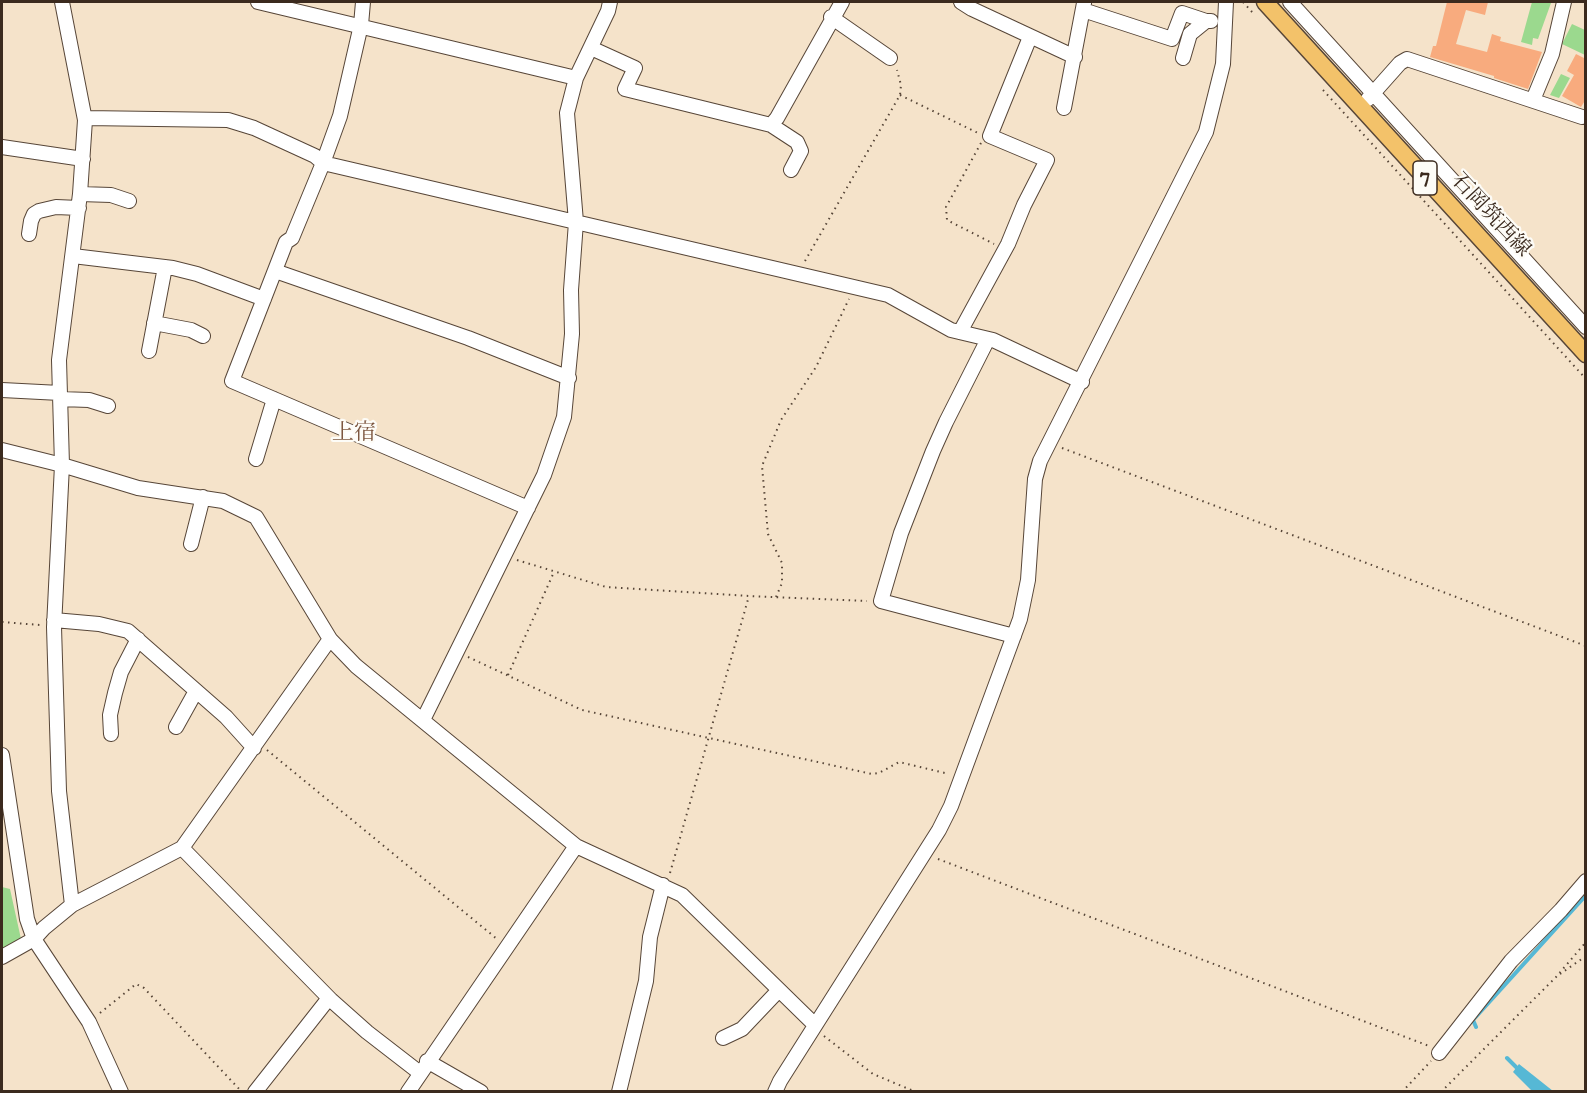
<!DOCTYPE html>
<html>
<head>
<meta charset="utf-8">
<style>
	body { margin:0 }
	#map { position:relative; width:1587px; height:1093px; overflow:hidden; background:#f5e3ca; font-family:"IM FELL DW Pica",serif }
	canvas { display:block }
	.frame { position:absolute; inset:0; border:3px solid #3b2a1e; pointer-events:none }
</style>
</head>
<body>
<div id="map">
<canvas width="1587" height="1093"></canvas>
<div class="frame"></div>
</div>
<script>
const ctx = document.querySelector('canvas').getContext('2d');
ctx.lineJoin = 'round';
function fillPath(path, color) {
  ctx.fillStyle = color;
  ctx.fill(path, 'evenodd');
}
function shape(rows) {
  const path = new Path2D();
  for (const r of rows) {
    path.moveTo(r[0], r[1]);
    for (let i = 2; i < r.length; i += 2) path.lineTo(r[i], r[i + 1]);
  }
  return path;
}
function stroke(path, color, width, dash) {
  ctx.strokeStyle = color;
  ctx.lineWidth = width;
  ctx.lineCap = dash ? 'butt' : 'round';
  ctx.setLineDash(dash || []);
  ctx.stroke(path);
}
function label(font, color, halo, rows, align = 'center') {
  ctx.font = font + ' "IM FELL DW Pica","Noto Serif JP",serif';
  ctx.lineWidth = 4.5;
  ctx.setLineDash([]);
  ctx.textBaseline = 'middle';
  ctx.strokeStyle = halo;
  ctx.fillStyle = color;
  for (const [text, x, y, turn = 0] of rows) {
    ctx.save();
    ctx.translate(x, y);
    ctx.rotate((+turn || 0) * Math.PI / 180);
    ctx.textAlign = isNaN(turn) ? turn : align;
    if (halo) ctx.strokeText(text, 0, 0);
    ctx.fillText(text, 0, 0);
    ctx.restore();
  }
}
const green = shape([
	[1532,2,1551,3,1538,39,1533,38,1532,45,1521,42],
	[1572,24,1585,30,1585,55,1562,44],
	[1561,74,1570,78,1559,98,1550,95],
	[2,887,10,889,21,939,2,950]
]);
const water = shape([
	[1519,1064,1553,1091,1532,1091,1513,1072]
]);
const stream = shape([
	[1476,1027,1473,1020,1586,895],
	[1507,1058,1520,1071]
]);
const building = shape([
	[1447,2,1488,2,1485,15,1466,10,1456,44,1487,52,1492,34,1501,37,1500,41,1542,52,1528,89,1494,78,1494,76,1430,57,1433,46,1436,46],
	[1576,54,1584,58,1586,55,1586,99,1581,107,1562,96,1574,75,1567,71]
]);
const path = shape([
	[1243,2,1253,13],
	[1323,90,1586,379],
	[900,95,978,133],
	[981,143,946,207,947,220,994,244],
	[805,261,900,95,901,85,897,70],
	[1062,448,1586,646],
	[517,560,606,587,749,596,867,601],
	[776,597,782,583,782,563,768,534,762,466,781,420,816,367,849,299],
	[2,622,40,625],
	[468,657,582,710,872,774,879,773,899,762,949,774],
	[508,675,554,572],
	[267,750,497,939],
	[938,859,1429,1046],
	[670,873,749,596],
	[1560,974,1586,956],
	[100,1013,136,984,144,988,242,1092],
	[824,1036,873,1074,916,1092],
	[1402,1092,1431,1061],
	[1441,1092,1556,977,1586,942]
]);
const minor = shape([
	[62,2,85,120,80,194,59,360,62,465,54,627,59,791,72,905],
	[258,2,576,78],
	[363,2,361,25,340,116,323,163,292,238,286,242,232,381,528,508],
	[961,2,972,9,1075,57],
	[1290,2,1586,327],
	[1083,10,1172,39,1182,13,1206,21],
	[831,17,890,58],
	[591,48,635,68,625,89,771,125,777,118,842,2],
	[1183,58,1190,34,1206,21,1211,21],
	[1368,99,1400,63,1407,59,1582,117],
	[1533,100,1552,54,1564,2],
	[1064,108,1084,3],
	[85,118,228,120,254,128,315,156,323,163,888,295,951,330,993,340,1082,382],
	[771,125,797,142,801,151,791,170],
	[2,147,83,159],
	[80,194,111,195,129,201],
	[29,234,31,221,34,214,39,211,56,207,79,208],
	[73,256,173,268,197,274,264,299],
	[275,271,468,338,569,378],
	[154,323,191,330,203,336],
	[960,332,1008,244,1024,205,1047,160,990,136,1030,37],
	[988,339,946,422,933,451,901,533,881,601,1014,636],
	[149,351,165,267],
	[2,390,60,393],
	[60,399,89,400,108,406],
	[2,450,62,465,138,488,223,501,256,517,330,639,356,666,576,846,682,895,815,1025],
	[256,459,274,399],
	[191,544,203,497],
	[54,620,99,624,128,631,226,717,254,748],
	[423,720,544,475,564,417,572,334,571,290,576,222,567,113,576,78,608,11,610,2],
	[176,727,196,691],
	[111,734,110,715,115,693,121,672,138,639],
	[2,755,27,919,34,939,89,1022,121,1092],
	[182,848,331,1000,367,1032,420,1073],
	[2,957,34,939,44,928,72,905,182,848,330,639],
	[723,1038,742,1029,779,990],
	[1439,1053,1511,961,1561,910,1586,881],
	[427,1061,481,1092],
	[255,1092,329,998],
	[408,1092,576,846],
	[619,1092,646,981,650,937,663,885],
	[775,1092,780,1081,939,830,951,806,1020,619,1028,580,1035,479,1040,461,1206,132,1223,64,1226,2]
]);
const major = shape([
	[1265,2,1586,354]
]);
const shields = [
	[1425,178,24]
];
const shieldNames = [
	["7",1425,178]
];
const streetNames = [
	["石岡筑西線",1490,216,47]
];
const neighbourhoodNames = [
	["上宿",354,434]
];
fillPath(green, '#9bd98e');
fillPath(water, '#56b8d5');
stroke(stream, '#56b8d5', 4);
fillPath(building, '#f8ab7e');
stroke(minor, '#574638', 16);
stroke(major, '#574638', 19);
stroke(path, '#574638', 2, [1.5, 4.5]);
stroke(minor, '#fff', 14);
stroke(major, '#f3c26a', 16);
for (const [x, y, w] of shields) {
  const box = new Path2D();
  box.roundRect(x - w / 2, y - 17, w, 34, 4.5);
  ctx.fillStyle = '#fdfcf7';
  ctx.fill(box);
  stroke(box, '#3b2a1e', 1.5);
}
label('bold 20px', '#3b2a1e', null, shieldNames);
label('21px', '#3b2a1e', '#fdfcf7', streetNames);
label('22px', '#7d5740', '#fdfcf7', neighbourhoodNames);
</script>
</body>
</html>
